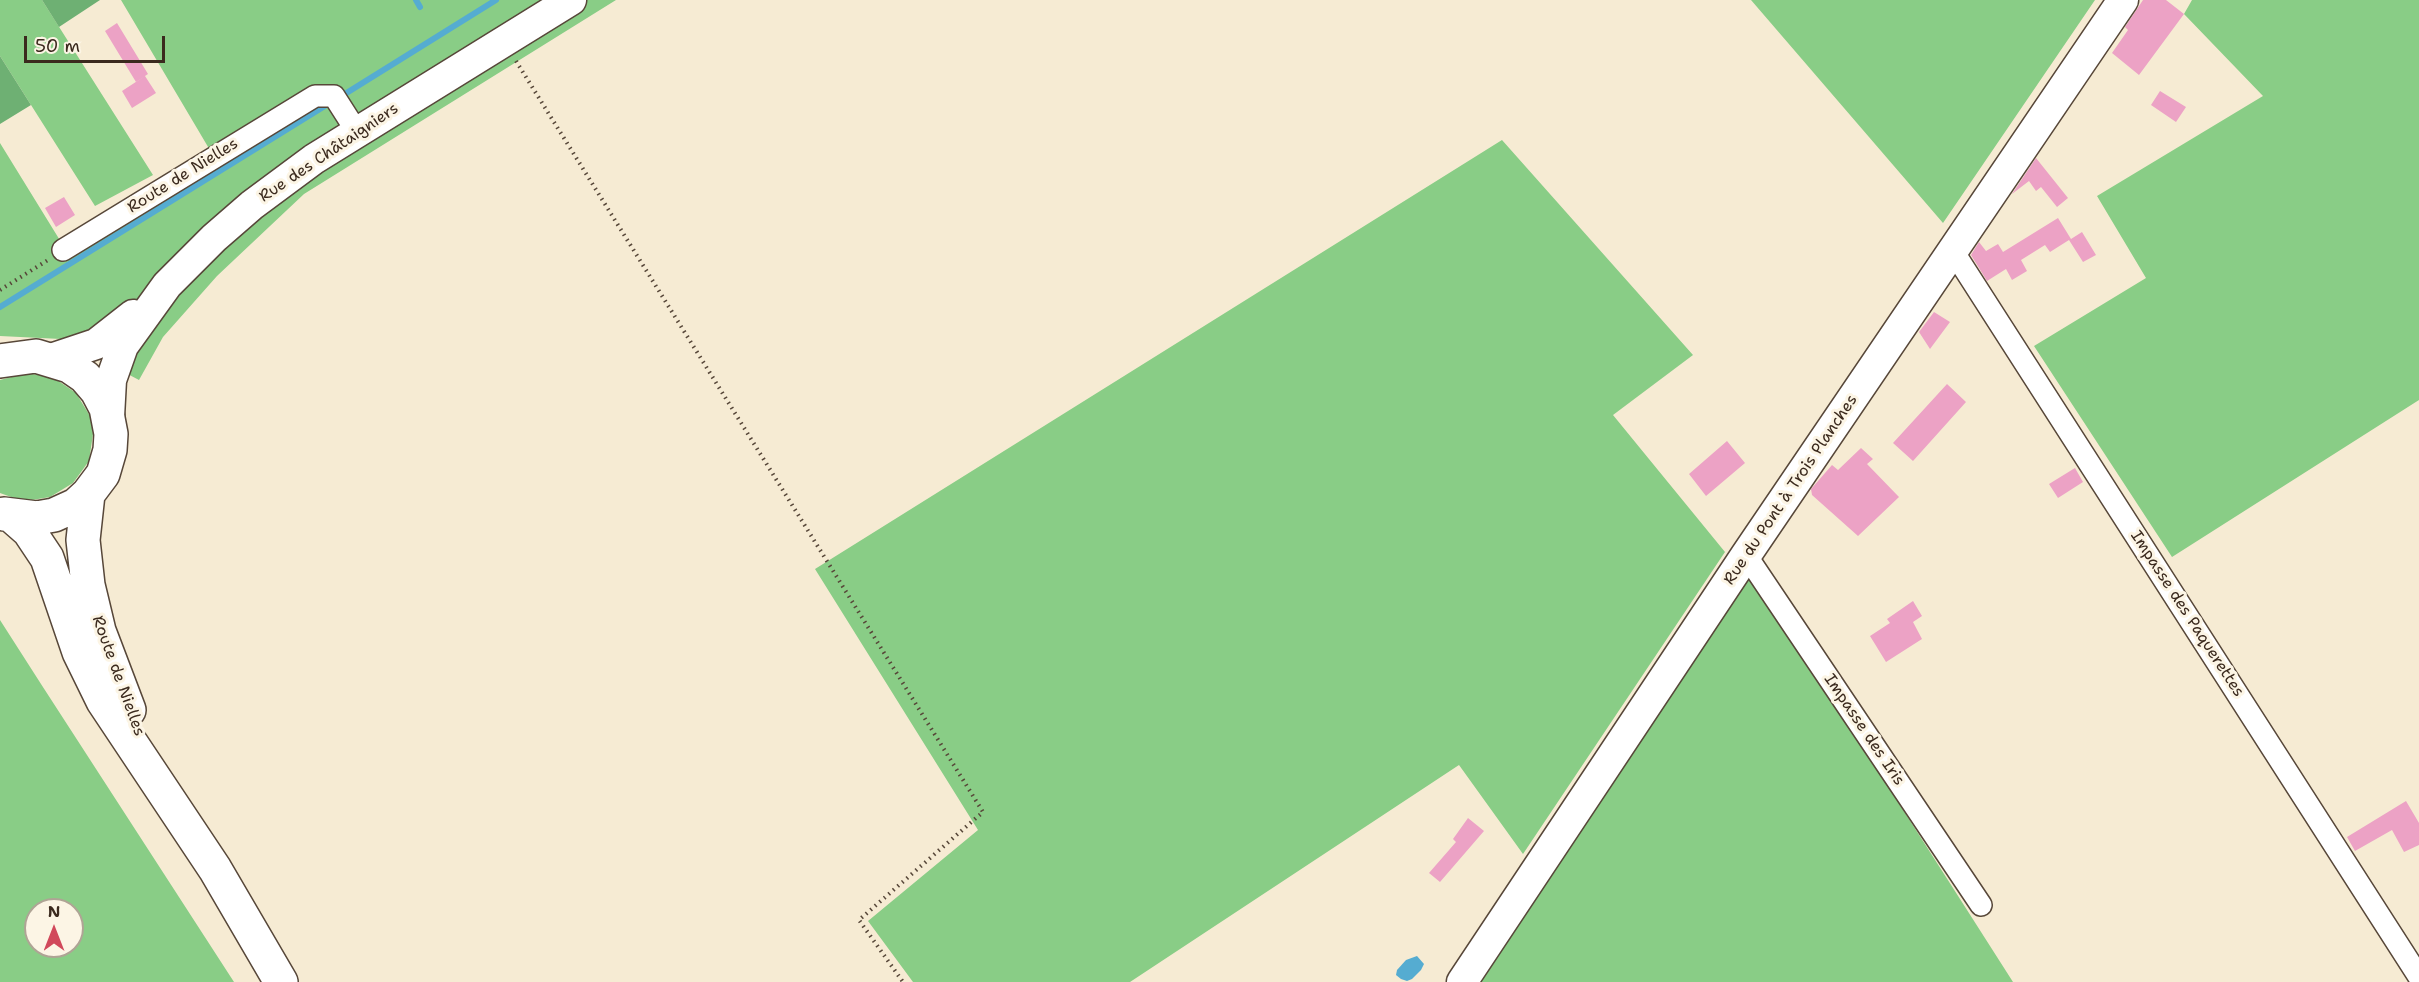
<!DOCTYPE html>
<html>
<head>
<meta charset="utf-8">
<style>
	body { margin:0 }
	#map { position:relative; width:2419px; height:982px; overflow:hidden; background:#f6ebd3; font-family:"Shantell Sans",sans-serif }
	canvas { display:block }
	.north { position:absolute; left:24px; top:898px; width:60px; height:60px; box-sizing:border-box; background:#fcf5e5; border:2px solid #afa495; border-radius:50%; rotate:0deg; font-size:16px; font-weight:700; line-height:24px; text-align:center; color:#3b2a1e }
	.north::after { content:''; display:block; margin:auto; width:21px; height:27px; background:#d1495b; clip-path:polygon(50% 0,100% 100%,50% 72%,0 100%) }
	.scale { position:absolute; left:24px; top:36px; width:141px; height:27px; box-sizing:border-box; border:3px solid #3b2a1e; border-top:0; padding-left:8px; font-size:18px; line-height:21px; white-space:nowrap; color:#3b2a1e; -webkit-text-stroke:4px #fcf5e5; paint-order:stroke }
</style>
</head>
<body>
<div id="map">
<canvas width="2419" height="982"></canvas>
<div class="north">N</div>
<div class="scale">50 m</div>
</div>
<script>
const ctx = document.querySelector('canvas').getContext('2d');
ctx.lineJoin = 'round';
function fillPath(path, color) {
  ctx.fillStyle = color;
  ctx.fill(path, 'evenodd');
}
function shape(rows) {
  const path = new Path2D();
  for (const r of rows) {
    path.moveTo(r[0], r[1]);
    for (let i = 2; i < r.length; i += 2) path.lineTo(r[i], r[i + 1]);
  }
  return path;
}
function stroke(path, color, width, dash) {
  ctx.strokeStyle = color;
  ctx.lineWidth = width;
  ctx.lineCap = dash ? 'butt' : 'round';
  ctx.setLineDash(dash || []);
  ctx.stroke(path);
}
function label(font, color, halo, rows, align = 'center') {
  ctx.font = font + ' "Shantell Sans",sans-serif';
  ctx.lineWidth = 6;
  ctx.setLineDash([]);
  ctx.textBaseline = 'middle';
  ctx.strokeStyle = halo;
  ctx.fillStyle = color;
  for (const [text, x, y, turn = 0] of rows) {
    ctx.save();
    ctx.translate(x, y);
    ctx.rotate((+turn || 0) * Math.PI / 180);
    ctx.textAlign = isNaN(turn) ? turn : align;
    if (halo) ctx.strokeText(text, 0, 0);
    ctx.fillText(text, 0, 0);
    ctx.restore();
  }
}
const green = shape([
	[0,0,42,0,153,175,95,206,0,56],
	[121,0,616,0,304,194,217,276,163,337,139,380,61,339,0,336,0,143,69,255,217,162],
	[1751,0,2095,0,1943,223],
	[2192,0,2419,0,2419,400,2172,557,2034,346,2146,278,2097,196,2263,96,2184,14],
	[1502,140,1693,355,1613,415,1725,552,1523,854,1459,765,1130,982,913,982,868,921,978,830,815,569],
	[27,373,54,378,76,393,90,416,93,434,89,461,73,483,50,497,32,500,14,498,0,493,0,380],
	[1748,567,2013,982,1476,982],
	[0,620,41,684,234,982,0,982],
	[36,910,72,910,72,946,36,946]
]);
const forest = shape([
	[42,0,100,0,59,27],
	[0,56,31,105,0,124]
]);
const water = shape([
	[1417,956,1424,964,1421,970,1412,979,1407,981,1401,979,1396,975,1397,970,1406,960]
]);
const stream = shape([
	[416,0,420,7],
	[340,97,496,0],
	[0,307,328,104]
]);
const building = shape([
	[2143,0,2166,0,2184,14,2139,75,2112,53,2128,30,2125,27],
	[117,23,148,74,136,82,105,31],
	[145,76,156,93,132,108,122,91],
	[2160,91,2186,107,2176,122,2151,105],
	[2036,158,2068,198,2057,207,2041,187,2036,191,2029,181,2012,194],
	[64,197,75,215,56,227,45,208],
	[2058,218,2071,239,2082,232,2096,255,2083,262,2069,240,2050,252,2045,245,2021,260,2027,271,2012,280,2006,269,1987,281,1971,255,1979,242,1986,251,1998,244,2003,252],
	[1934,312,1950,322,1930,349,1919,332],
	[1947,384,1966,402,1913,461,1893,443],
	[1727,441,1745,463,1706,496,1689,474],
	[1861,448,1873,459,1867,464,1899,497,1858,536,1812,495,1811,489,1832,465,1838,470],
	[2075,468,2083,482,2058,498,2049,484],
	[1913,601,1922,616,1913,622,1922,639,1886,662,1870,636,1890,623,1887,619],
	[2406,801,2419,823,2419,845,2404,852,2392,830,2355,851,2347,837],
	[1468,818,1484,831,1440,882,1429,873,1456,842,1453,839]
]);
const path = shape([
	[516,61,983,812,859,920,903,982],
	[0,290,48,260]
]);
const street = shape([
	[63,250,315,96,334,96,357,132],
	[1953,251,2419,977],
	[1746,555,1981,905]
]);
const secondary = shape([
	[51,359,96,344,133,315],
	[109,417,111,380,123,346,167,285,214,238,252,205,314,159,571,0],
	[1462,982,1746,555,2123,0]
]);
const primary = shape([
	[0,361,36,356,69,366,85,377,97,391,106,408,111,434,110,450,103,474,88,494,76,505,54,515,37,518,4,514],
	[88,494,83,540,88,585,99,631,129,710],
	[13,517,29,531,47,558,79,652,103,701,215,869,281,982]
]);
const streetNames = [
	["Rue des Châtaigniers",329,153,-34],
	["Route de Nielles",183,176,-32],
	["Rue du Pont à Trois Planches",1791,490,-56],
	["Impasse des Paquerettes",2187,614,57],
	["Route de Nielles",118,676,70],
	["Impasse des Iris",1864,730,56]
];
fillPath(green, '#89cd86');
fillPath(forest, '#6eb073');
fillPath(water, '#55acd1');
stroke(stream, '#55acd1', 6);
fillPath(building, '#eca2c5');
stroke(street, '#574739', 24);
stroke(secondary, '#574739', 33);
stroke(primary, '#574739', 36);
stroke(path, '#574739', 4, [1.5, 4.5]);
stroke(street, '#fff', 21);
stroke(secondary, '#fff', 30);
stroke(primary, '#fff', 33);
label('16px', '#3b2a1e', '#fcf5e5', streetNames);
</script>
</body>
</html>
